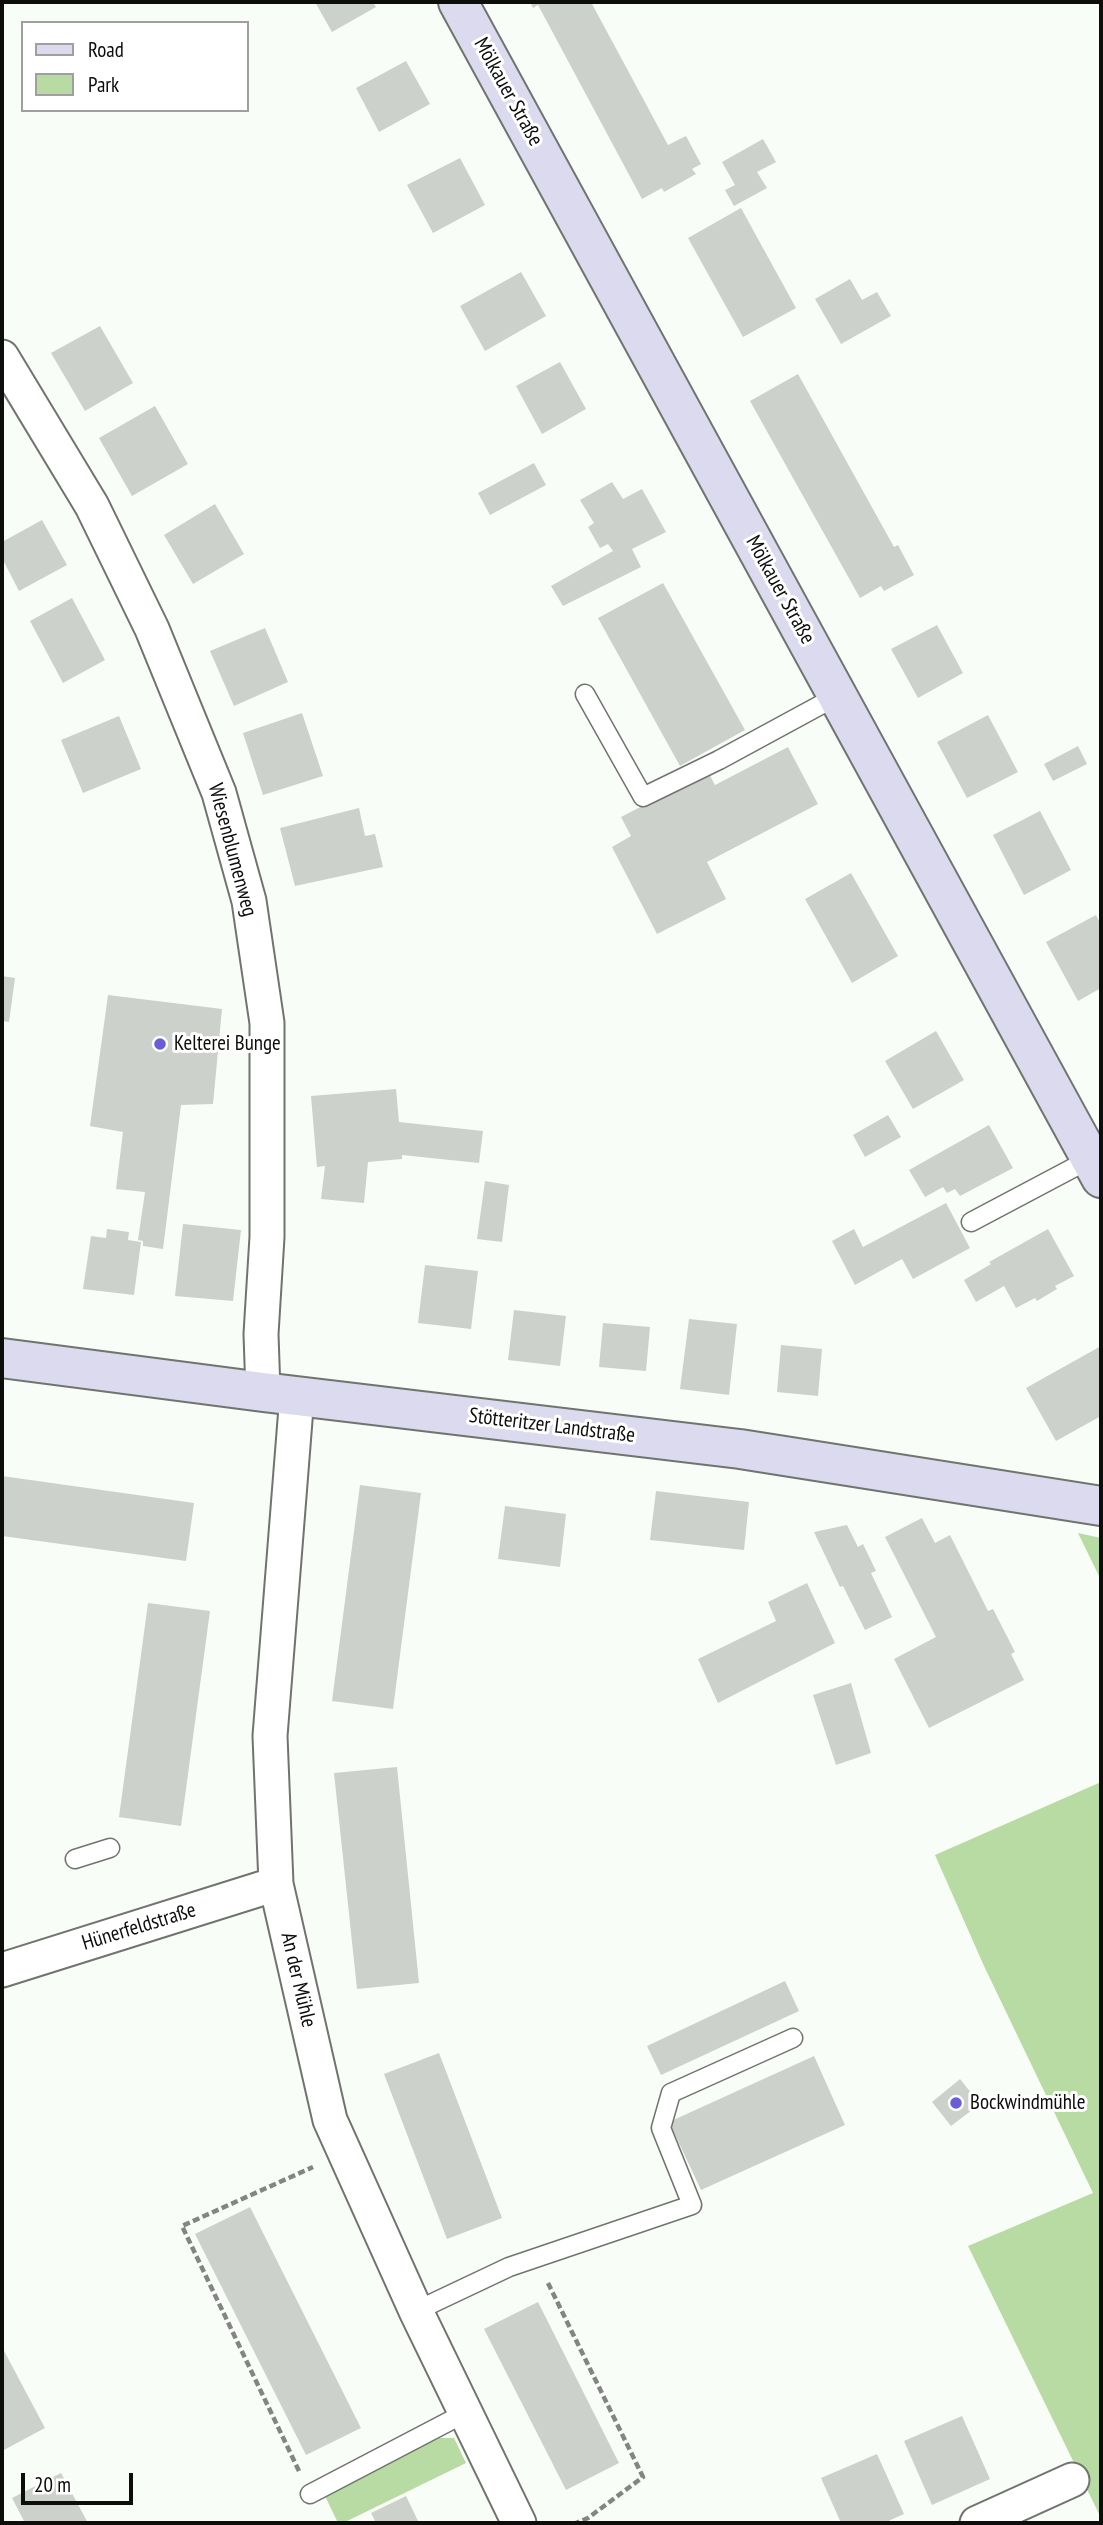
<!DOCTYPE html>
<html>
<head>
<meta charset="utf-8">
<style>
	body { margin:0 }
	#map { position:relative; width:1103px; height:2525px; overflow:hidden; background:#f9fdf7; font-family:"PT Sans Narrow",sans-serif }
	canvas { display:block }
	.frame { position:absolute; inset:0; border:4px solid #0d0e0c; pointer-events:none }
	.legend { position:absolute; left:21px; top:21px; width:228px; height:91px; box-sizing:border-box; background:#fff; border:2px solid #9e9f9e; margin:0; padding:9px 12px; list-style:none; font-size:21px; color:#0d0e0c }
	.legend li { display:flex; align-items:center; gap:14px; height:35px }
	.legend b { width:35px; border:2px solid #9e9f9e }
	.scale { position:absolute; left:21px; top:2473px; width:112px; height:32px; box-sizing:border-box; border:4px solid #0d0e0c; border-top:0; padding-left:9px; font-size:21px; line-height:24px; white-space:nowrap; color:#0d0e0c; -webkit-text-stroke:5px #fff; paint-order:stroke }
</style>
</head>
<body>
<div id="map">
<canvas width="1103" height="2525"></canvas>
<div class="frame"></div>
<ul class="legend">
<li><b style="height:9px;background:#dbdaef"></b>Road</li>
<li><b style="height:19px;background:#b7dba2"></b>Park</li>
</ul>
<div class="scale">20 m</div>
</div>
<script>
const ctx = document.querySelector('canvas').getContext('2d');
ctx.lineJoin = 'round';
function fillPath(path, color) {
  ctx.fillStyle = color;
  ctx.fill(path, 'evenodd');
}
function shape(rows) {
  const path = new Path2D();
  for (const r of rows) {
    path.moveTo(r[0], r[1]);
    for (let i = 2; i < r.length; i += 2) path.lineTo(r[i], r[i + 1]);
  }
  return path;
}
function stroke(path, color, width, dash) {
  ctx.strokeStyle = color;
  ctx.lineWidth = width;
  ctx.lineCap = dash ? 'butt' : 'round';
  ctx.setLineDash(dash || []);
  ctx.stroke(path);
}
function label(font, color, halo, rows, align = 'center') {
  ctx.font = font + ' "PT Sans Narrow",sans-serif';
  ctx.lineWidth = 6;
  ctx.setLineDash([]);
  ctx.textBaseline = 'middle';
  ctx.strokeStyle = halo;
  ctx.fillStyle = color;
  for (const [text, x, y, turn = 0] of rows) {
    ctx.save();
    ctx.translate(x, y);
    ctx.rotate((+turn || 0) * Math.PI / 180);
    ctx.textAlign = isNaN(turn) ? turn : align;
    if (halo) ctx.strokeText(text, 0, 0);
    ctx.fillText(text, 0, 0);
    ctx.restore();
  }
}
const green = shape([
	[1078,1533,1101,1538,1101,1580],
	[1101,1782,1101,2518,968,2246,1093,2193,984,1966,935,1855],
	[439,2438,454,2438,466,2463,343,2523,338,2523,325,2496]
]);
const building = shape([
	[315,2,373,2,376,7,332,32],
	[530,2,591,2,668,145,686,136,701,164,692,169,696,174,664,192,662,188,642,199,538,5,533,8],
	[406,61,430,104,379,132,356,88],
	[763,139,776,162,757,172,767,188,734,206,725,190,735,185,722,162],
	[460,158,485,205,433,233,407,185],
	[741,208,796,308,743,337,688,238],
	[521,272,546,316,485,351,460,306],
	[850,279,862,300,877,292,891,316,841,344,815,299],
	[100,326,133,383,85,411,51,353],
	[560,362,586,409,542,434,516,386],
	[798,374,894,547,898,545,914,575,884,591,881,586,860,598,750,401],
	[155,406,188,464,132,496,99,438],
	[534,463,546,485,490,515,478,493],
	[612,482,623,499,642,489,666,532,632,549,641,567,563,606,551,586,613,551,608,544,600,548,588,527,594,523,580,500],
	[215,504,244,554,193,584,164,535],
	[42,520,67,565,19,591,2,558,2,542],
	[663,583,745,730,680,766,598,618],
	[72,598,105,660,63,683,30,621],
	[937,625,963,673,918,698,891,649],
	[265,628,288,682,234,706,210,651],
	[302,713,323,776,263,795,243,733],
	[988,715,1018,772,967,798,937,742],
	[119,716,141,769,83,793,61,740],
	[1078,746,1087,764,1053,781,1044,764],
	[788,747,818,804,707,862,726,899,657,934,612,847,631,836,621,817,708,772,715,785],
	[359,808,365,836,375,834,383,867,295,886,280,828],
	[1040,811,1071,870,1024,895,993,835],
	[851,873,898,956,852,983,805,899],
	[1096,915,1101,925,1101,988,1078,1001,1046,942],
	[2,976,15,978,9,1022,2,1021],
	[108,995,222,1009,213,1104,181,1105,163,1249,143,1246,143,1241,138,1240,145,1192,116,1189,123,1132,90,1126],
	[936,1031,964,1080,913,1109,885,1061],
	[396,1089,399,1122,483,1131,479,1163,402,1155,402,1159,368,1162,364,1203,321,1199,325,1166,317,1167,311,1096],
	[888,1115,901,1137,865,1157,853,1135],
	[989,1125,1013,1168,960,1196,955,1189,947,1193,943,1187,925,1197,909,1170],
	[485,1181,509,1185,502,1242,477,1239],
	[946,1203,970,1248,913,1279,902,1259,855,1285,832,1241,854,1229,863,1247],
	[183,1224,241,1230,233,1301,175,1296],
	[107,1229,129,1232,128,1240,141,1242,134,1295,83,1289,91,1236,106,1238],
	[1048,1229,1074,1276,1055,1286,1057,1289,1037,1301,1035,1298,1016,1308,1004,1286,976,1302,964,1280,991,1264,989,1262],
	[425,1265,478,1271,471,1329,418,1323],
	[514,1310,566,1316,560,1366,508,1360],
	[689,1319,737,1324,729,1395,680,1389],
	[603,1323,650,1327,646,1371,599,1367],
	[781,1345,822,1349,818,1396,777,1392],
	[1101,1346,1101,1416,1056,1441,1026,1388],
	[2,1476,194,1503,186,1561,2,1536],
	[360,1485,421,1493,393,1709,332,1701],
	[656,1491,749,1502,744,1550,650,1540],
	[505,1506,566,1514,560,1567,498,1559],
	[922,1518,935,1543,950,1535,988,1611,993,1609,1015,1652,1011,1654,1024,1680,929,1728,894,1659,936,1637,885,1537],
	[847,1525,858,1547,863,1544,876,1571,871,1573,892,1617,865,1630,843,1586,840,1587,814,1532],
	[807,1583,835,1643,718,1703,698,1659,776,1621,768,1602],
	[148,1603,210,1611,181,1826,119,1817],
	[851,1683,871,1753,836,1765,813,1695],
	[397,1767,419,1983,357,1989,334,1773],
	[785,1981,799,2011,661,2075,647,2046],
	[439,2053,502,2218,447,2239,384,2074],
	[814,2056,845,2125,701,2190,669,2122],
	[960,2079,980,2104,951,2126,932,2102],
	[250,2207,361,2428,306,2455,195,2234],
	[538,2302,619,2463,566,2490,484,2329],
	[2,2347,45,2428,2,2451],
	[962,2416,990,2479,932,2505,904,2441],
	[877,2454,904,2514,884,2523,841,2523,821,2478],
	[61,2473,88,2523,25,2523,12,2498],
	[406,2496,419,2523,376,2523,371,2513]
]);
const path = shape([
	[548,2283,643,2477,588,2518,576,2523],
	[299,2471,182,2226,313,2167]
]);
const lane = shape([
	[585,694,643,797,719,760,837,696],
	[971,1222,1090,1159],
	[75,1859,110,1848],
	[416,2311,509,2267,692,2205,661,2128,671,2093,793,2038],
	[310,2494,465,2413]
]);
const street = shape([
	[2,357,92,506,152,629,219,793,249,901,267,1023,267,1237,261,1334,263,1392],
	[297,1395,270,1736,276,1884,330,2120,416,2311,519,2523],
	[2,1970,276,1884],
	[977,2523,1072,2480]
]);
const secondary = shape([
	[458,2,1101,1178],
	[2,1358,263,1392,740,1449,1101,1506]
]);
const markers = [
	[160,1044,7,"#6b5dd7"],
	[956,2103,7,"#6b5dd7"]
];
const streetNames = [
	["Mölkauer Straße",508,92,61],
	["Mölkauer Straße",780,590,61],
	["Wiesenblumenweg",232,850,75],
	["Stötteritzer Landstraße",552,1426,7],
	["Hünerfeldstraße",139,1927,-17],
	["An der Mühle",298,1980,77]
];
const poiNames = [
	["Kelterei Bunge",174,1044],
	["Bockwindmühle",970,2103]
];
fillPath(green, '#b7dba2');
fillPath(building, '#cdd1cb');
stroke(lane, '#70746e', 21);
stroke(street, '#70746e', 37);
stroke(secondary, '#70746e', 42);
stroke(path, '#828581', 4.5, [7, 3.5]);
stroke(lane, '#fff', 18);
stroke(street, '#fff', 33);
stroke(secondary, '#dbdaef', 38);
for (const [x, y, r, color] of markers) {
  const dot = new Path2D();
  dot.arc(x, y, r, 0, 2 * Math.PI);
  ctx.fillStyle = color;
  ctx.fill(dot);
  stroke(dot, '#fff', 2.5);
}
label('21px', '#0d0e0c', '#fff', streetNames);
label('21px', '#0d0e0c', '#fff', poiNames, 'left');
</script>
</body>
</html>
